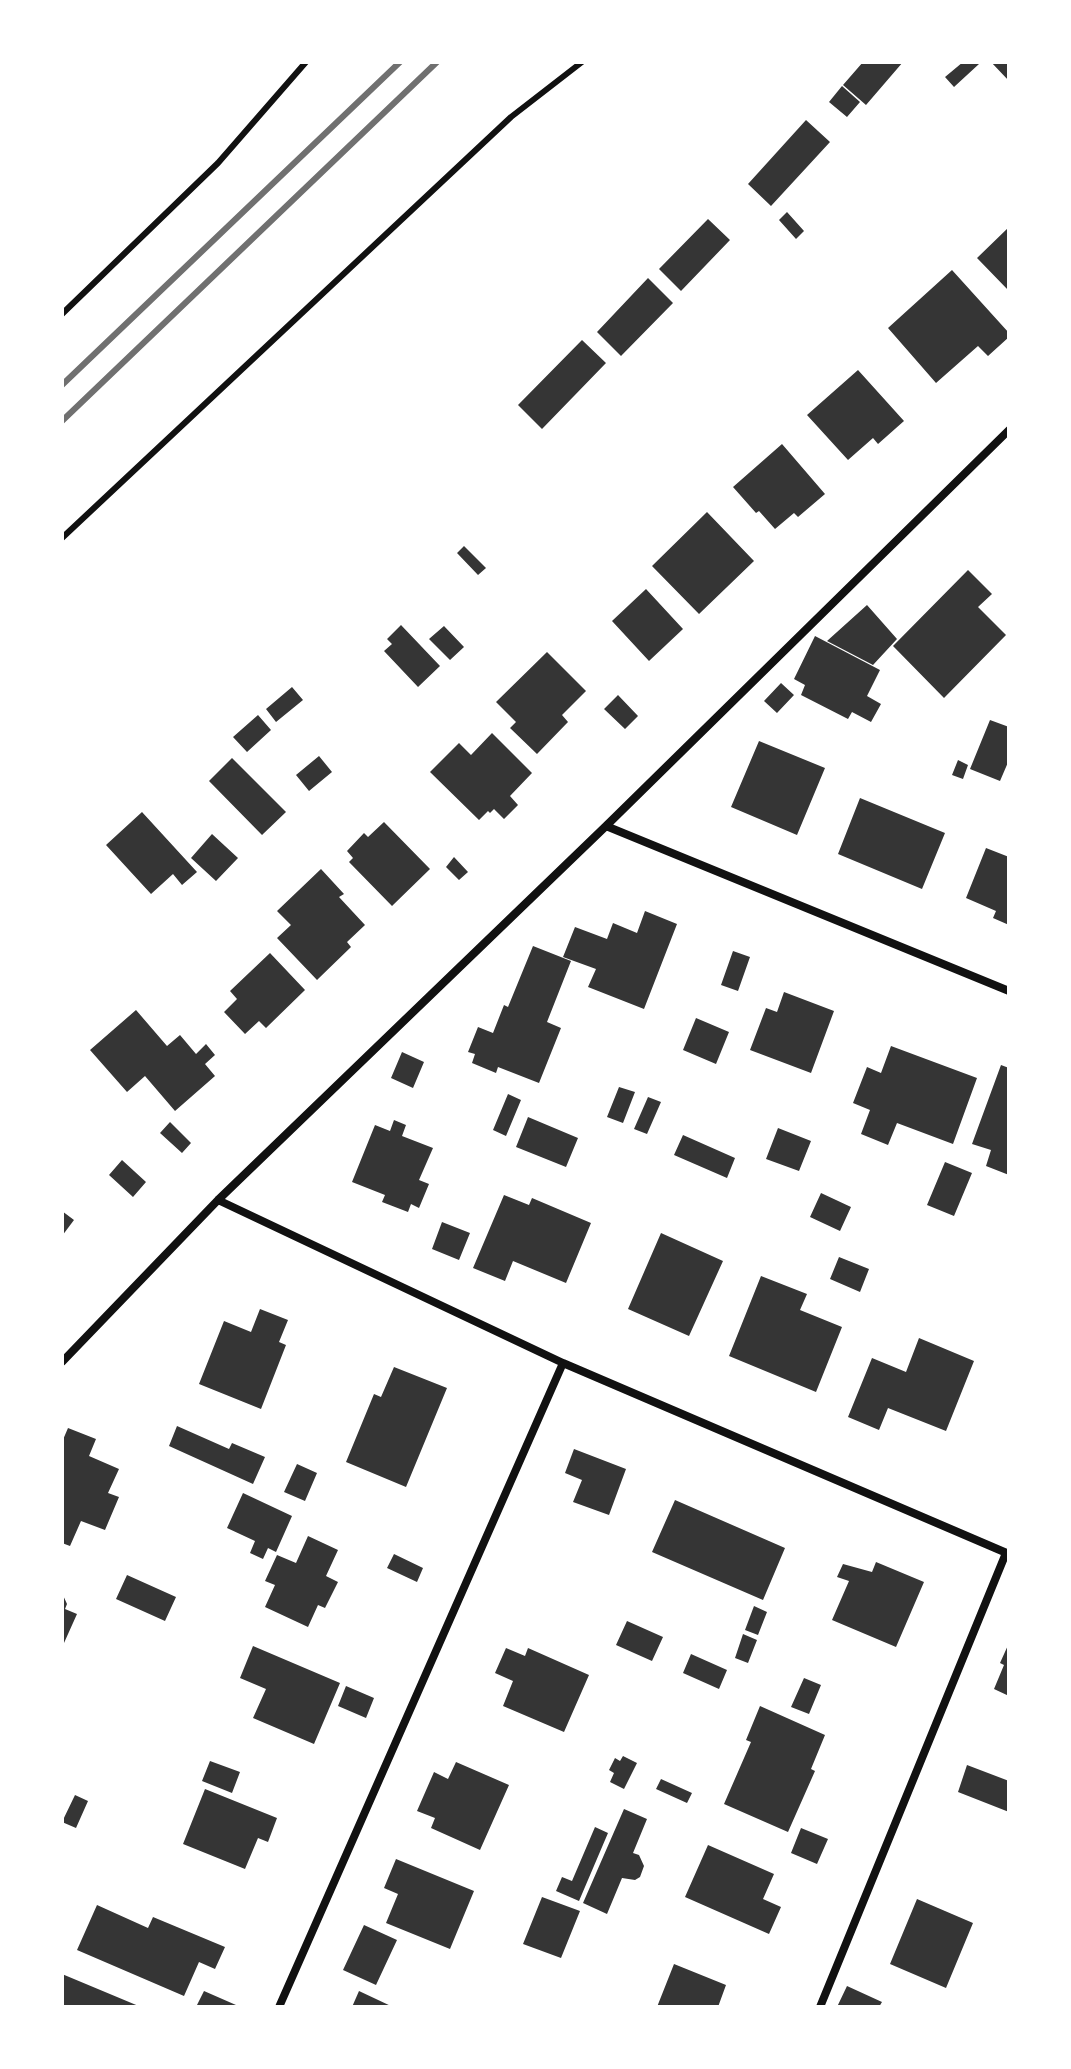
<!DOCTYPE html>
<html>
<head>
<meta charset="utf-8">
<style>
	body { margin:0 }
	#map { position:relative; width:1071px; height:2069px; overflow:hidden; background:#fff; font-family:Mulish,sans-serif }
	canvas { display:block }
	.frame { position:absolute; inset:0; border:64px solid #fff; pointer-events:none }
</style>
</head>
<body>
<div id="map">
<canvas width="1071" height="2069"></canvas>
<div class="frame"></div>
</div>
<script>
const ctx = document.querySelector('canvas').getContext('2d');
ctx.lineJoin = 'round';
function fillPath(path, color) {
  ctx.fillStyle = color;
  ctx.fill(path, 'evenodd');
}
function shape(rows) {
  const path = new Path2D();
  for (const r of rows) {
    path.moveTo(r[0], r[1]);
    for (let i = 2; i < r.length; i += 2) path.lineTo(r[i], r[i + 1]);
  }
  return path;
}
function stroke(path, color, width, dash) {
  ctx.strokeStyle = color;
  ctx.lineWidth = width;
  ctx.lineCap = dash ? 'butt' : 'round';
  ctx.setLineDash(dash || []);
  ctx.stroke(path);
}
const building = shape([
	[863,62,903,62,866,105,843,85],
	[963,62,979,64,954,87,945,77],
	[991,62,1006,62,1009,65,1009,81],
	[842,86,860,102,847,117,829,102],
	[806,120,830,142,771,206,748,184],
	[787,212,804,231,796,239,779,220],
	[708,219,730,240,681,291,659,269],
	[1009,227,1009,291,977,258],
	[952,270,1009,333,1009,337,988,356,978,346,936,383,888,328],
	[648,278,673,303,621,356,597,332],
	[582,340,606,363,542,429,518,405],
	[858,370,904,421,878,444,873,438,848,460,807,415],
	[782,444,825,494,798,517,794,513,775,529,759,511,756,513,733,487],
	[707,512,754,561,699,614,652,566],
	[464,546,486,568,478,575,457,553],
	[968,570,992,594,978,607,1006,635,944,698,893,646],
	[646,589,683,629,649,661,612,621],
	[867,605,897,639,873,665,827,641],
	[401,625,440,666,418,687,384,651,392,644,387,639],
	[444,626,464,647,450,660,429,639],
	[815,636,880,670,867,696,881,704,871,722,852,712,848,719,801,695,805,685,794,679],
	[547,652,586,691,562,715,568,722,537,754,510,728,516,722,496,702],
	[781,683,794,695,777,713,764,701],
	[292,687,303,700,276,722,266,709],
	[618,695,638,716,625,729,604,709],
	[258,715,271,730,247,752,233,737],
	[990,720,1009,727,1009,760,1000,781,970,769],
	[492,733,532,773,510,796,518,805,504,819,494,809,490,813,488,811,479,820,430,772,459,743,471,755],
	[759,741,825,768,797,835,731,807],
	[319,756,332,772,309,791,296,775],
	[232,758,286,812,262,835,209,781],
	[958,760,968,765,963,779,952,775],
	[860,798,945,833,922,889,838,854],
	[142,812,197,872,182,885,173,874,151,894,106,845],
	[384,822,430,869,392,906,349,862,353,858,347,851,364,833,368,837],
	[212,834,238,858,216,881,191,858],
	[986,848,1009,857,1009,925,993,918,996,911,966,898],
	[454,857,468,872,459,880,446,867],
	[321,869,344,894,339,897,365,925,347,942,351,947,317,980,277,938,291,925,277,911],
	[645,911,677,924,644,1009,588,987,596,969,563,957,575,927,607,939,613,923,637,933],
	[533,946,571,961,547,1022,561,1028,539,1083,498,1067,496,1073,472,1063,475,1054,468,1052,478,1027,493,1033,504,1005,508,1007],
	[733,951,750,957,738,991,721,985],
	[270,953,305,990,266,1028,259,1021,245,1034,224,1012,237,999,230,991],
	[784,992,834,1011,811,1073,750,1050,766,1008,777,1012],
	[136,1010,167,1046,180,1035,196,1054,206,1044,215,1055,205,1064,215,1076,175,1111,145,1076,127,1092,90,1050],
	[696,1018,729,1032,716,1064,683,1050],
	[891,1046,977,1078,953,1144,897,1123,888,1145,861,1134,870,1110,853,1103,867,1067,881,1073],
	[402,1052,424,1062,413,1088,391,1078],
	[1001,1065,1009,1068,1009,1175,986,1166,991,1150,972,1144],
	[619,1087,635,1092,623,1123,607,1117],
	[508,1094,521,1100,506,1136,493,1130],
	[648,1097,661,1102,647,1134,634,1129],
	[528,1117,578,1138,566,1167,516,1147],
	[394,1120,406,1125,402,1136,433,1148,419,1180,429,1184,419,1208,411,1204,408,1212,382,1202,385,1195,352,1182,375,1125,390,1131],
	[170,1122,191,1143,182,1153,160,1133],
	[778,1128,811,1141,799,1171,766,1159],
	[683,1135,735,1158,727,1178,674,1155],
	[122,1160,146,1182,133,1197,109,1175],
	[945,1162,972,1173,954,1216,927,1205],
	[821,1193,851,1207,840,1231,810,1217],
	[504,1195,529,1205,532,1198,591,1223,566,1283,513,1261,505,1281,473,1268],
	[62,1211,74,1220,62,1236],
	[442,1222,470,1233,459,1260,432,1249],
	[661,1233,723,1261,689,1336,628,1309],
	[839,1257,869,1269,860,1292,830,1279],
	[761,1276,807,1294,800,1310,842,1327,816,1392,729,1356],
	[260,1309,288,1320,279,1342,286,1345,261,1409,199,1384,224,1321,251,1332],
	[919,1338,974,1361,946,1431,888,1408,879,1430,848,1417,872,1358,906,1372],
	[394,1367,447,1388,406,1487,346,1462,374,1394,381,1397],
	[177,1426,229,1449,232,1443,265,1457,253,1484,169,1446],
	[68,1428,96,1439,89,1456,119,1469,108,1493,119,1497,105,1530,81,1521,70,1546,62,1543,62,1442],
	[574,1449,626,1469,609,1515,573,1502,582,1480,565,1473],
	[297,1464,317,1473,305,1501,284,1492],
	[243,1493,292,1516,276,1552,268,1548,263,1559,250,1553,255,1541,227,1528],
	[675,1500,785,1548,763,1600,652,1552],
	[308,1536,338,1550,326,1576,338,1582,325,1608,318,1605,308,1627,265,1607,275,1585,265,1581,277,1555,296,1563],
	[394,1554,423,1568,417,1582,387,1568],
	[876,1562,924,1582,896,1647,832,1620,849,1581,837,1577,843,1564,872,1572],
	[127,1575,176,1597,165,1621,116,1599],
	[62,1593,67,1604,65,1609,77,1614,64,1643,62,1643],
	[754,1606,767,1612,758,1635,745,1630],
	[627,1621,663,1637,652,1661,616,1645],
	[743,1634,757,1640,748,1663,735,1658],
	[1009,1643,1009,1696,994,1689,1004,1665,1000,1663],
	[253,1646,340,1683,314,1744,253,1718,266,1689,240,1678],
	[506,1648,525,1656,528,1648,589,1675,564,1732,503,1706,513,1681,495,1673],
	[691,1654,727,1670,719,1689,683,1673],
	[804,1678,821,1685,809,1714,791,1707],
	[346,1686,374,1698,366,1718,338,1706],
	[760,1706,825,1735,811,1769,815,1771,788,1832,724,1804,751,1742,746,1740],
	[623,1756,637,1763,624,1789,610,1782,614,1773,609,1770,615,1758,620,1761],
	[210,1761,240,1772,232,1793,202,1781],
	[456,1762,509,1785,480,1850,431,1828,435,1818,417,1811,434,1772,448,1779],
	[967,1765,1009,1781,1009,1812,958,1792],
	[661,1779,692,1793,687,1803,656,1789],
	[205,1789,277,1818,268,1842,258,1838,245,1869,183,1844],
	[75,1795,88,1801,76,1828,62,1822],
	[624,1809,647,1819,633,1853,639,1855,644,1866,640,1877,635,1880,622,1878,607,1914,583,1903],
	[595,1827,608,1833,579,1901,556,1891,562,1877,572,1881],
	[801,1828,828,1839,817,1864,791,1853],
	[708,1845,774,1874,763,1899,781,1907,769,1934,685,1897],
	[396,1859,474,1891,450,1949,386,1923,398,1894,384,1888],
	[542,1897,580,1911,561,1958,523,1944],
	[917,1899,973,1923,946,1988,890,1964],
	[97,1905,148,1928,153,1917,225,1947,215,1969,199,1962,184,1996,77,1950],
	[364,1925,397,1940,376,1985,343,1970],
	[674,1964,726,1985,718,2007,657,2007],
	[62,1974,141,2007,62,2007],
	[847,1986,882,2002,879,2007,837,2007],
	[204,1991,236,2005,234,2007,196,2007],
	[359,1991,393,2007,352,2007]
]);
const service = shape([
	[62,314,218,163,306,62],
	[62,538,511,117,582,62]
]);
const minor = shape([
	[606,826,1009,991],
	[218,1200,563,1363,1009,1554],
	[62,1362,218,1200,606,826,1009,430],
	[279,2007,563,1363],
	[820,2007,1006,1553]
]);
const rail = shape([
	[62,385,400,62],
	[62,421,437,62]
]);
fillPath(building, '#353535');
stroke(service, '#111', 6);
stroke(minor, '#111', 8);
stroke(rail, '#707070', 6);
</script>
</body>
</html>
